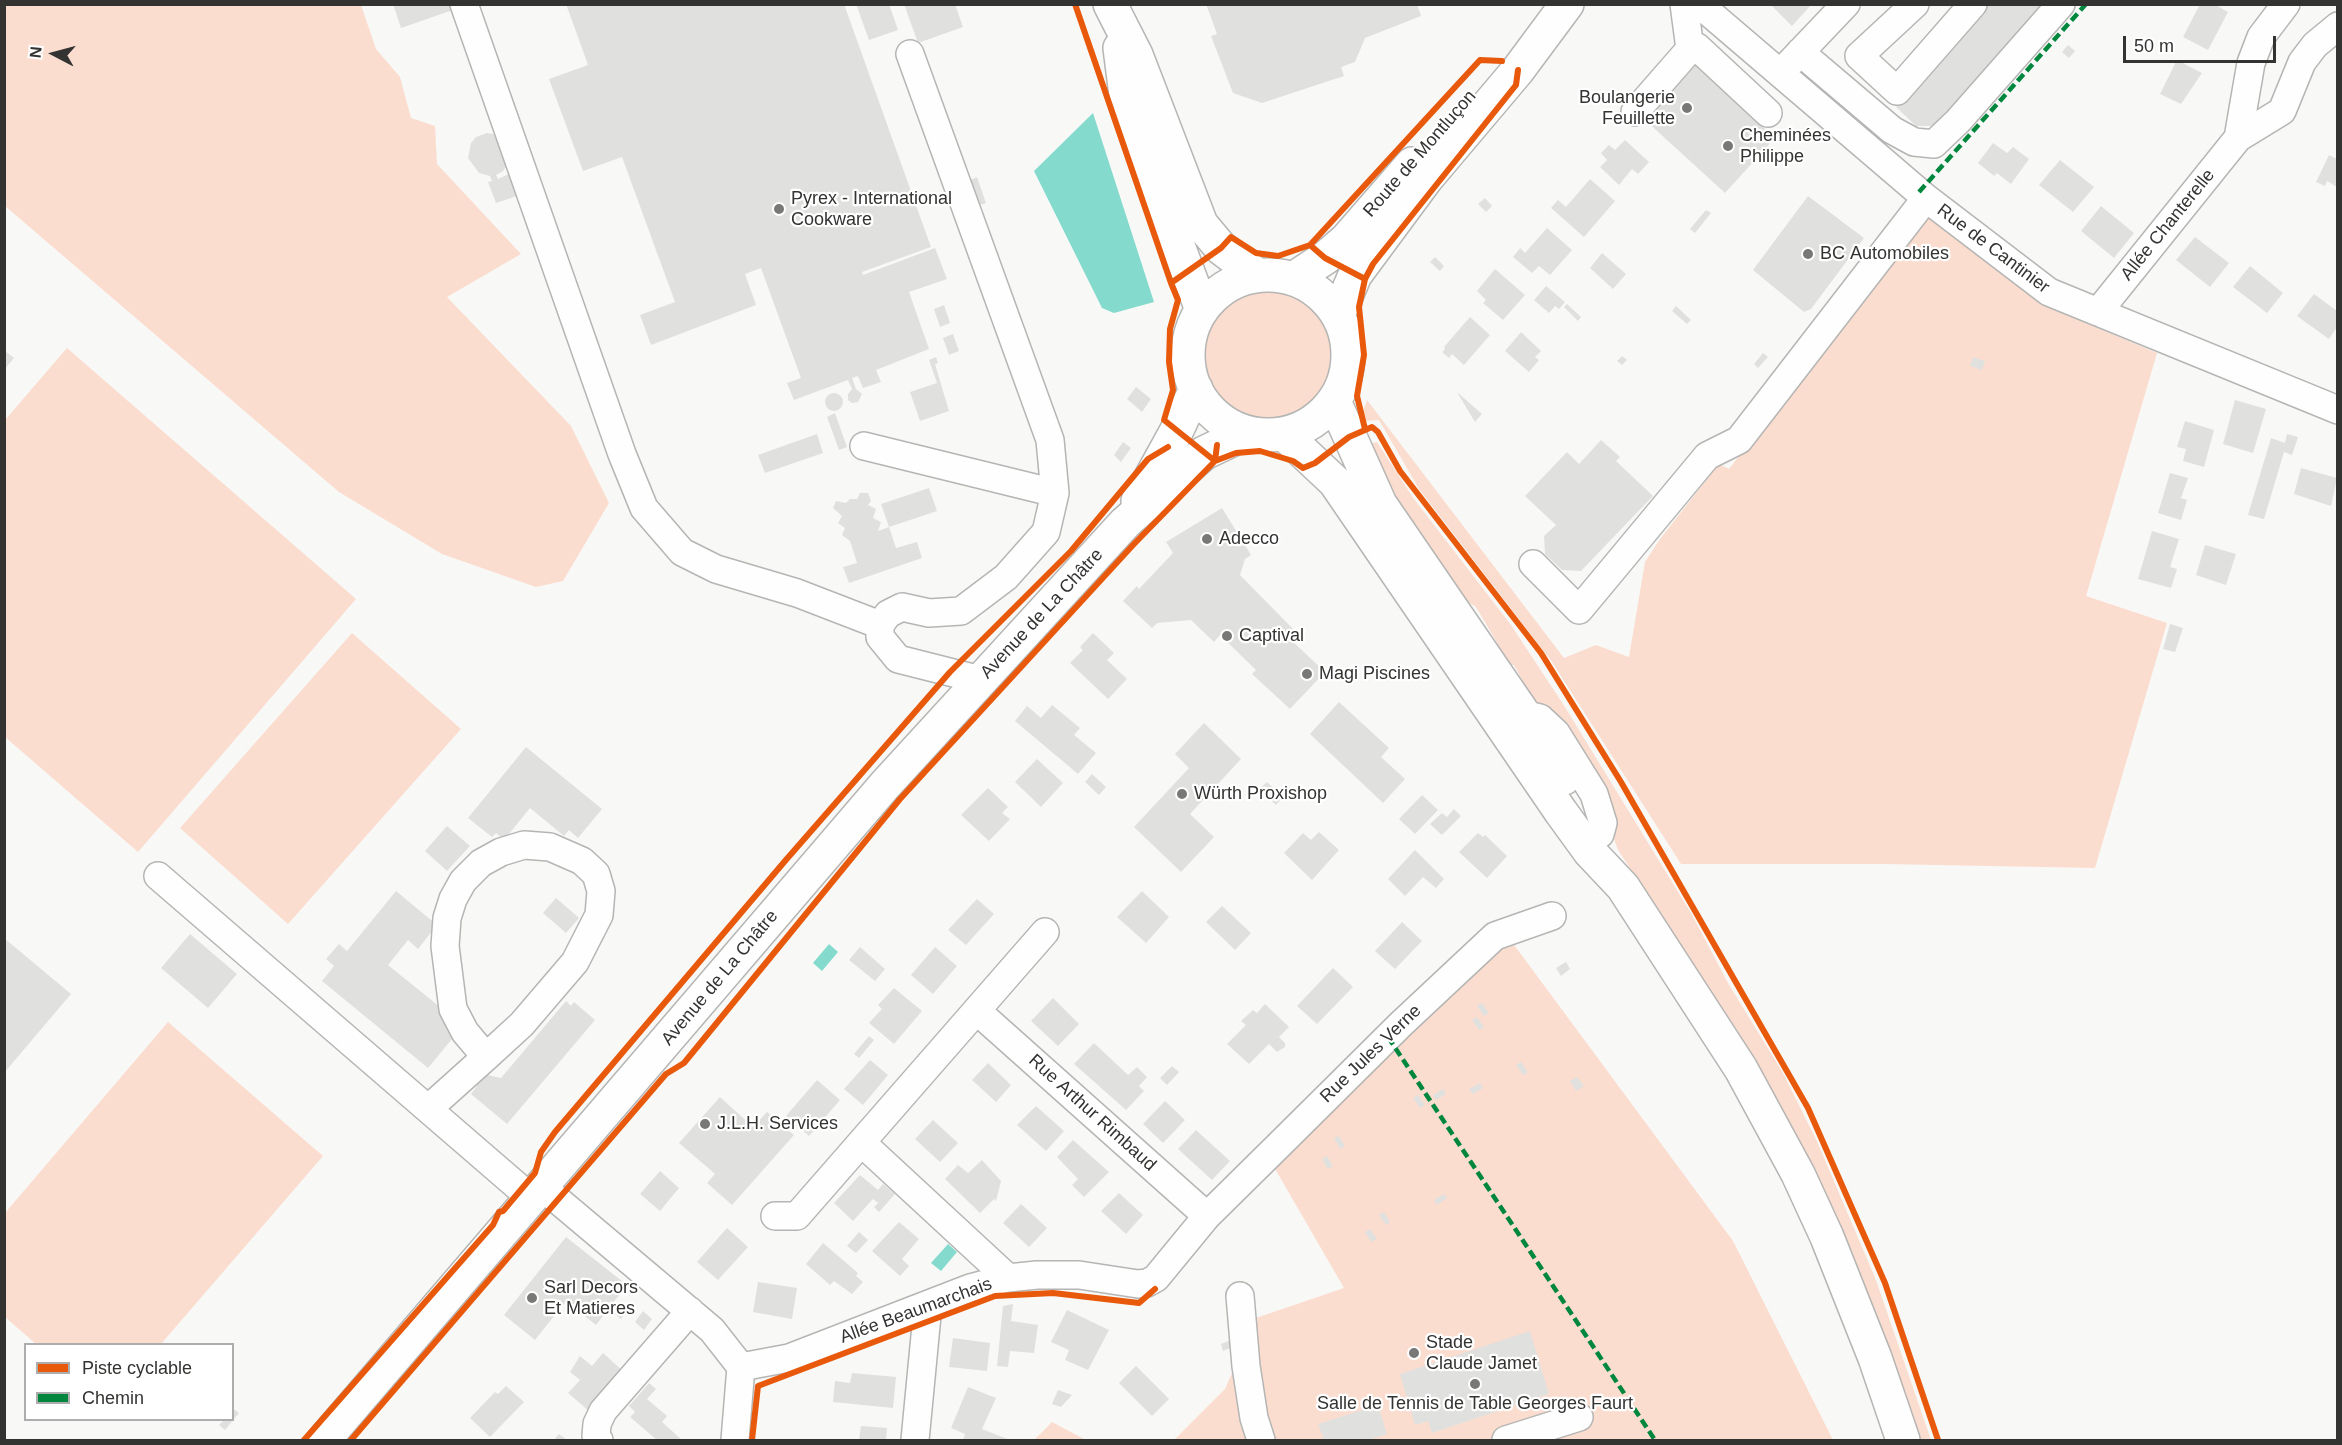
<!DOCTYPE html>
<html>
<head>
<meta charset="utf-8">
<style>
	body { margin:0 }
	#map { position:relative; width:2342px; height:1445px; overflow:hidden; background:#f8f8f7; font-family:Helvetica,sans-serif }
	canvas { display:block }
	.frame { position:absolute; inset:0; border:6px solid #333332; pointer-events:none }
	.legend { position:absolute; left:24px; top:1343px; width:210px; height:78px; box-sizing:border-box; background:#fff; border:2px solid #adadad; margin:0; padding:8px 10px; list-style:none; font-size:18px; color:#333332 }
	.legend li { display:flex; align-items:center; gap:12px; height:30px }
	.legend b { width:30px; border:2px solid #adadad }
	.north { position:absolute; left:24px; top:24px; width:60px; height:60px; -webkit-text-stroke:4px #fff; paint-order:stroke; rotate:276deg; font-size:16px; font-weight:700; line-height:24px; text-align:center; color:#333332 }
	.north::after { content:''; display:block; margin:auto; width:21px; height:27px; background:#333332; clip-path:polygon(50% 0,100% 100%,50% 72%,0 100%) }
	.scale { position:absolute; left:2123px; top:36px; width:153px; height:27px; box-sizing:border-box; border:3px solid #333332; border-top:0; padding-left:8px; font-size:18px; line-height:21px; white-space:nowrap; color:#333332; -webkit-text-stroke:4px #fff; paint-order:stroke }
</style>
</head>
<body>
<div id="map">
<canvas width="2342" height="1445"></canvas>
<div class="frame"></div>
<ul class="legend">
<li><b style="height:8px;background:#e8590c"></b>Piste cyclable</li>
<li><b style="height:8px;background:#00873e"></b>Chemin</li>
</ul>
<div class="north">N</div>
<div class="scale">50 m</div>
</div>
<script>
const ctx = document.querySelector('canvas').getContext('2d');
ctx.lineJoin = 'round';
function fillPath(path, color) {
  ctx.fillStyle = color;
  ctx.fill(path, 'evenodd');
}
function shape(rows) {
  const path = new Path2D();
  for (const r of rows) {
    if (r.length === 3) {
      path.moveTo(r[0] + r[2], r[1]);
      path.arc(r[0], r[1], r[2], 0, 2 * Math.PI);
      continue;
    }
    path.moveTo(r[0], r[1]);
    for (let i = 2; i < r.length; i += 2) path.lineTo(r[i], r[i + 1]);
  }
  return path;
}
function stroke(path, color, width, dash) {
  ctx.strokeStyle = color;
  ctx.lineWidth = width;
  ctx.lineCap = dash ? 'butt' : 'round';
  ctx.setLineDash(dash || []);
  ctx.stroke(path);
}
function label(font, color, halo, rows, align = 'center') {
  ctx.font = font + ' Helvetica,sans-serif';
  ctx.lineWidth = 4.5;
  ctx.setLineDash([]);
  ctx.textBaseline = 'middle';
  ctx.strokeStyle = halo;
  ctx.fillStyle = color;
  for (const [text, x, y, turn = 0] of rows) {
    ctx.save();
    ctx.translate(x, y);
    ctx.rotate((+turn || 0) * Math.PI / 180);
    ctx.textAlign = isNaN(turn) ? turn : align;
    if (halo) ctx.strokeText(text, 0, 0);
    ctx.fillText(text, 0, 0);
    ctx.restore();
  }
}
const green = shape([
	[5,4,361,5,376,49,400,77,411,118,435,126,437,164,521,254,447,297,571,426,609,503,563,581,536,587,442,554,339,492,5,206],
	[1926,212,2050,308,2157,353,2086,596,2167,623,2095,868,1884,864,1681,864,1552,662,1419,489,1379,420,1365,421,1363,411,1367,400,1564,658,1596,645,1629,657,1645,562,1660,539,1719,464,1729,469],
	[1268,355,80],
	[67,348,356,599,138,852,5,737,5,420],
	[1377,442,1414,499,1511,625,1565,707,1691,913,1728,983,1783,1073,1816,1139,1876,1280,1931,1440,1915,1440,1739,1033,1618,850,1600,801,1535,704,1514,665,1508,665,1502,658,1502,651,1476,607,1468,602,1387,484,1365,445],
	[352,633,461,729,288,924,180,828],
	[1509,938,1733,1241,1833,1440,1174,1440,1225,1389,1256,1318,1344,1288,1274,1167],
	[168,1022,323,1156,161,1344,36,1344,5,1317,5,1213],
	[1052,1422,1086,1440,1034,1440]
]);
const water = shape([
	[1093,113,1154,302,1114,313,1102,308,1034,171],
	[829,944,838,952,822,971,813,963],
	[948,1244,957,1252,941,1271,931,1263]
]);
const building = shape([
	[393,4,452,4,453,10,401,28],
	[566,4,844,4,931,247,862,272,863,275,935,248,947,279,909,292,929,349,876,370,881,382,863,388,858,376,852,378,856,389,862,394,858,402,852,403,848,400,848,394,852,389,848,380,794,400,787,383,801,378,761,268,745,274,756,305,651,345,640,315,675,302,622,157,583,171,549,79,588,65],
	[856,4,889,4,898,30,869,40],
	[904,4,955,4,963,27,918,43],
	[1206,4,1417,4,1421,16,1365,38,1355,62,1341,67,1344,76,1262,103,1233,93,1211,36,1217,34],
	[1770,4,1812,4,1792,26],
	[1985,4,2053,4,1946,126,1916,126,1896,107],
	[2200,4,2214,4,2228,12,2208,50,2183,37],
	[2068,45,2075,51,2069,58,2062,52],
	[2177,60,2202,73,2181,104,2160,94],
	[1694,64,1775,138,1725,193,1644,119],
	[487,133,498,135,510,161,503,171,496,175,498,179,509,174,517,196,496,203,488,182,492,181,490,176,479,173,468,158,471,143,476,137],
	[1625,140,1649,162,1638,174,1632,169,1619,185,1600,167,1607,160,1601,153,1609,145,1615,150],
	[1993,143,2007,153,2013,147,2029,159,2011,184,1997,173,1994,176,1978,163],
	[2329,155,2337,159,2337,187,2327,181,2325,186,2316,182],
	[2060,160,2094,187,2073,212,2039,185],
	[977,177,986,203,977,206,968,181],
	[1590,179,1615,201,1584,237,1551,208,1558,200,1566,207],
	[1808,196,1864,238,1811,309,1804,312,1753,270],
	[1485,198,1492,206,1486,212,1478,204],
	[2101,206,2134,233,2114,258,2081,231],
	[1706,210,1711,213,1695,233,1690,229],
	[1547,228,1572,250,1550,275,1539,266,1532,273,1513,257,1520,248,1525,253],
	[2195,237,2229,263,2210,287,2176,260],
	[1602,253,1626,274,1613,289,1590,268],
	[1435,257,1444,266,1440,271,1430,262],
	[2250,266,2283,293,2267,313,2233,287],
	[1495,269,1525,295,1503,320,1483,303,1486,300,1477,291],
	[1546,286,1565,302,1559,309,1555,306,1549,313,1534,300],
	[2314,294,2337,311,2337,327,2329,339,2297,316],
	[1567,304,1581,317,1578,321,1564,307],
	[944,305,950,323,940,327,934,309],
	[1676,306,1691,320,1687,324,1672,311],
	[1470,317,1490,335,1464,365,1452,354,1449,358,1442,352,1445,349,1444,347],
	[1521,332,1541,351,1535,357,1539,360,1529,372,1505,351],
	[953,334,959,351,949,355,943,338],
	[4,350,14,358,4,370],
	[1763,353,1768,357,1758,368,1754,364],
	[1622,356,1627,360,1622,365,1617,361],
	[936,357,938,363,935,364,949,411,920,421,910,392,937,383,929,360],
	[1973,357,1985,361,1982,370,1970,366],
	[1136,387,1151,399,1142,412,1127,399],
	[1457,392,1482,414,1475,422],
	[834,402,9],
	[2235,400,2266,409,2253,453,2223,444],
	[835,413,847,447,839,450,827,417],
	[2185,421,2214,430,2204,467,2183,461,2186,449,2177,447],
	[817,434,823,453,765,473,758,455],
	[2287,434,2298,437,2292,455,2284,452,2264,519,2248,515,2271,438,2285,443],
	[1601,440,1620,457,1616,461,1653,496,1581,571,1562,570,1545,554,1544,536,1556,525,1525,496,1567,452,1579,464],
	[1123,442,1131,448,1121,462,1114,455],
	[2301,468,2337,478,2331,506,2294,494],
	[2170,473,2188,478,2181,498,2187,500,2181,520,2158,513],
	[929,488,937,511,889,527,896,548,917,542,922,558,849,583,843,567,857,563,850,541,842,535,845,528,838,523,842,516,833,508,836,501,846,503,850,499,857,499,860,493,868,493,871,501,868,505,876,509,873,518,881,522,878,531,889,527,881,504],
	[1222,508,1251,555,1245,559,1240,575,1295,631,1288,637,1325,672,1290,709,1252,674,1256,670,1220,635,1214,642,1191,620,1157,623,1152,628,1123,601,1137,586,1139,589,1173,553,1166,542],
	[2152,531,2179,539,2170,567,2177,569,2171,588,2138,579],
	[2205,545,2236,554,2226,585,2196,575],
	[2170,624,2183,628,2175,652,2163,649],
	[1093,633,1114,653,1107,660,1127,679,1108,699,1070,663,1083,650,1080,647],
	[1339,702,1389,748,1381,757,1405,779,1383,803,1310,734],
	[1052,705,1080,728,1074,735,1096,753,1078,774,1015,721,1027,706,1041,718],
	[1204,723,1241,759,1190,814,1214,837,1181,872,1134,827,1189,768,1175,754],
	[526,747,602,809,578,838,569,830,564,836,530,808,504,840,496,833,492,837,468,818],
	[1037,759,1063,783,1041,807,1015,782],
	[1092,774,1106,787,1099,795,1085,782],
	[1267,782,1283,797,1276,805,1259,789],
	[988,788,1008,807,1002,813,1010,819,989,841,961,815],
	[1422,795,1438,810,1415,834,1399,819],
	[1454,809,1461,816,1442,835,1430,824,1442,813,1447,817],
	[447,826,470,846,447,871,425,851],
	[1319,832,1339,850,1312,880,1284,853,1303,833,1311,840],
	[1478,833,1483,837,1485,835,1507,856,1487,878,1459,852],
	[1415,850,1444,879,1436,888,1423,877,1405,896,1388,879],
	[396,891,437,925,418,949,408,940,388,965,445,1011,452,1039,428,1068,322,981,334,966,326,959,339,944,347,951],
	[1142,891,1169,917,1146,943,1117,917],
	[556,898,579,918,566,933,543,913],
	[977,899,994,914,966,945,948,930],
	[1222,906,1251,933,1235,950,1206,922],
	[1402,922,1422,941,1395,969,1375,951],
	[190,934,237,974,208,1008,161,968],
	[4,938,71,994,4,1073],
	[860,947,885,969,875,981,849,960],
	[935,947,957,966,933,994,911,975],
	[1566,962,1570,969,1561,976,1556,968],
	[1333,968,1353,987,1317,1024,1297,1006],
	[894,988,922,1011,894,1044,869,1023,882,1009,878,1005],
	[1053,998,1079,1024,1058,1046,1031,1021],
	[566,1001,571,1006,574,1002,595,1020,507,1124,471,1094,477,1086,472,1082,479,1073,501,1078],
	[1482,1003,1489,1013,1484,1016,1477,1006],
	[1265,1004,1289,1027,1279,1037,1285,1043,1285,1047,1277,1052,1269,1044,1249,1064,1227,1044,1246,1025,1241,1021,1253,1010,1257,1013],
	[1477,1017,1484,1027,1479,1030,1472,1020],
	[869,1036,874,1040,859,1058,854,1054],
	[1094,1043,1128,1075,1137,1067,1147,1077,1139,1086,1144,1091,1126,1110,1074,1064],
	[870,1060,888,1075,863,1105,844,1089],
	[1521,1062,1528,1072,1523,1075,1516,1065],
	[988,1063,1011,1085,996,1102,972,1080],
	[1172,1066,1179,1072,1167,1085,1160,1078],
	[1577,1077,1584,1086,1576,1091,1570,1081],
	[817,1080,840,1100,809,1136,786,1116],
	[1480,1083,1483,1088,1473,1094,1469,1089],
	[1443,1089,1446,1094,1436,1100,1433,1095],
	[1418,1095,1425,1105,1420,1108,1413,1098],
	[720,1097,753,1127,767,1112,794,1135,732,1205,707,1183,715,1174,679,1143],
	[1165,1101,1185,1120,1163,1143,1143,1124],
	[1036,1106,1064,1131,1046,1151,1017,1125],
	[933,1120,958,1143,940,1162,915,1139],
	[1196,1130,1230,1161,1212,1180,1178,1149],
	[1339,1136,1345,1146,1340,1149,1334,1138],
	[1073,1140,1109,1172,1084,1197,1072,1185,1078,1179,1057,1157],
	[1327,1156,1333,1166,1328,1169,1322,1159],
	[982,1160,1001,1181,996,1201,994,1199,980,1213,945,1179,958,1165,968,1173],
	[660,1171,679,1188,660,1211,640,1194],
	[860,1175,878,1190,883,1184,895,1194,879,1212,874,1207,878,1203,873,1199,853,1221,834,1203],
	[1119,1193,1143,1215,1126,1234,1101,1211],
	[1444,1194,1447,1198,1437,1205,1434,1200],
	[1021,1204,1047,1228,1029,1247,1003,1223],
	[1384,1212,1390,1222,1386,1225,1379,1215],
	[899,1222,919,1239,902,1259,909,1266,900,1276,872,1251],
	[727,1228,748,1247,718,1280,697,1262],
	[1370,1229,1377,1239,1371,1242,1365,1232],
	[859,1232,868,1240,856,1253,847,1246],
	[566,1237,627,1285,596,1325,566,1301,535,1340,504,1315],
	[823,1243,858,1273,856,1276,863,1282,852,1294,834,1281,830,1285,806,1264],
	[758,1282,797,1288,792,1319,753,1312],
	[1013,1304,1011,1321,1038,1325,1034,1353,1010,1351,1008,1367,997,1366,1003,1306],
	[622,1306,627,1311,621,1319,615,1314],
	[1067,1310,1109,1330,1088,1370,1065,1360,1069,1350,1051,1342],
	[643,1311,652,1319,644,1330,635,1322],
	[1530,1331,1549,1394,1432,1433,1428,1421,1415,1425,1400,1374],
	[1238,1337,1240,1344,1223,1351,1221,1344],
	[953,1338,990,1343,987,1371,949,1367],
	[603,1353,624,1372,589,1411,568,1393,580,1380,570,1372,580,1356,592,1366],
	[1136,1366,1169,1399,1152,1416,1119,1383],
	[852,1373,896,1377,893,1408,833,1402,835,1381,850,1383],
	[649,1383,656,1389,647,1399,667,1416,662,1422,682,1440,657,1440,630,1417,635,1412,629,1406],
	[506,1386,524,1402,490,1437,470,1418,495,1392,498,1394],
	[968,1387,996,1398,982,1429,1010,1440,963,1440,965,1434,951,1428],
	[1058,1390,1072,1395,1061,1407,1052,1404],
	[1378,1405,1387,1434,1369,1440,1324,1440,1318,1424],
	[232,1408,239,1413,225,1430,219,1425,224,1420,232,1420],
	[861,1426,887,1428,886,1440,859,1440],
	[559,1434,567,1440,554,1440]
]);
const minor = shape([
	[464,4,622,454,644,508,682,552,716,569,797,593,880,625],
	[1699,4,1926,198,2049,292,2338,410],
	[1915,4,1859,56,1897,91,1973,4],
	[1697,47,1768,113],
	[1800,52,1892,130,1914,142,1934,144,1958,121,2061,4],
	[910,54,1050,440,1055,493,1046,532,1006,577,961,611,929,613,902,607,888,614,880,625,880,637,898,659,981,680],
	[1788,65,1846,4],
	[1635,112,1690,49,1684,4],
	[2238,138,2251,63,2261,37,2286,4],
	[2098,312,2238,138,2282,111,2302,62,2315,45,2338,26],
	[864,446,1055,493],
	[1533,564,1579,610,1707,456,1739,440,1926,198],
	[1524,714,1540,718,1556,733,1594,794,1603,823,1600,834],
	[158,876,531,1198],
	[977,1011,1207,1216],
	[428,1109,486,1057,522,1024,575,962,599,915,601,891,596,874,582,861,550,847,524,845,501,852,481,863,463,881,453,899,447,918,445,946,453,1009,465,1032,486,1057],
	[862,1143,1008,1278],
	[541,1186,712,1330,741,1367,735,1440],
	[775,1216,797,1216,1045,932],
	[1240,1296,1246,1366,1254,1418,1261,1440],
	[741,1367,789,1358,970,1288,1008,1278,1037,1275,1079,1275,1138,1284,1147,1283,1156,1278,1207,1216,1277,1147,1401,1024,1495,936,1552,916],
	[599,1440,596,1436,597,1424,603,1411,690,1311],
	[915,1440,928,1305],
	[1506,1440,1579,1417]
]);
const major = shape([
	[1110,4,1136,55,1201,224,1221,248,1257,275],
	[1120,48,1128,111,1202,310],
	[1268,355,80],
	[1293,279,1325,258,1346,240,1412,164],
	[1338,315,1355,275,1426,179,1518,70,1567,4],
	[1334,401,1380,504,1521,710,1564,778],
	[1284,434,1335,482,1561,812,1590,852,1623,887,1741,1069,1798,1174,1827,1237,1875,1358,1903,1440],
	[1138,501,1176,432,1196,389],
	[324,1440,885,785,1125,523,1204,453,1246,433]
]);
const quiet = shape([
	[1919,192,2086,4],
	[1388,1037,1655,1440]
]);
const cycleway = shape([
	[1075,4,1171,283],
	[1310,245,1480,60,1502,61],
	[1365,279,1373,264,1516,85,1518,70],
	[1365,429,1357,396,1364,355,1359,307,1365,279,1325,258,1310,245,1278,256,1256,253,1231,237,1221,248,1171,283,1178,300,1170,329,1169,362,1173,390,1164,420,1215,461,1236,453,1260,451,1293,461,1303,468,1315,463,1349,437,1372,427,1378,432,1400,471,1541,653,1621,782,1808,1108,1885,1283,1938,1440],
	[304,1440,493,1225,499,1212,503,1211,535,1173,541,1152,555,1132,785,861,950,672,1071,551,1148,459,1168,447],
	[351,1440,666,1074,684,1063,900,799,1133,545,1215,461,1217,445],
	[752,1440,758,1386,995,1296,1053,1293,1139,1303,1155,1289]
]);
const markers = [
	[1687,108,6,"#787877"],
	[1728,146,6,"#787877"],
	[779,209,6,"#787877"],
	[1808,254,6,"#787877"],
	[1207,539,6,"#787877"],
	[1227,636,6,"#787877"],
	[1307,674,6,"#787877"],
	[1182,794,6,"#787877"],
	[705,1124,6,"#787877"],
	[532,1298,6,"#787877"],
	[1414,1353,6,"#787877"],
	[1475,1384,6,"#787877"]
];
const poiNames = [
	["Boulangerie",1675,98,"right"],
	["Feuillette",1675,119,"right"],
	["Cheminées",1740,136],
	["Philippe",1740,157],
	["Pyrex - International",791,199],
	["Cookware",791,220],
	["BC Automobiles",1820,254],
	["Adecco",1219,539],
	["Captival",1239,636],
	["Magi Piscines",1319,674],
	["Würth Proxishop",1194,794],
	["J.L.H. Services",717,1124],
	["Sarl Decors",544,1288],
	["Et Matieres",544,1309],
	["Stade",1426,1343],
	["Claude Jamet",1426,1364],
	["Salle de Tennis de Table Georges Faurt",1475,1404,"center"]
];
const streetNames = [
	["Route de Montluçon",1420,154,-49],
	["Allée Chanterelle",2168,225,-51],
	["Rue de Cantinier",1993,249,37],
	["Avenue de La Châtre",1042,614,-47],
	["Avenue de La Châtre",720,978,-50],
	["Rue Jules Verne",1371,1054,-44],
	["Rue Arthur Rimbaud",1092,1113,42],
	["Allée Beaumarchais",916,1311,-20]
];
fillPath(green, '#fbddcf');
fillPath(water, '#84dbcd');
fillPath(building, '#e0e1df');
stroke(minor, '#b5b5b4', 30);
stroke(major, '#b5b5b4', 36);
stroke(minor, '#fefefe', 27);
stroke(major, '#fefefe', 33);
stroke(quiet, '#00873e', 4.5, [9, 4.5]);
stroke(cycleway, '#e8590c', 6);
for (const [x, y, r, color] of markers) {
  const dot = new Path2D();
  dot.arc(x, y, r, 0, 2 * Math.PI);
  ctx.fillStyle = color;
  ctx.fill(dot);
  stroke(dot, '#fff', 2);
}
label('18px', '#333332', '#fff', poiNames, 'left');
label('18px', '#333332', '#fff', streetNames);
</script>
</body>
</html>
